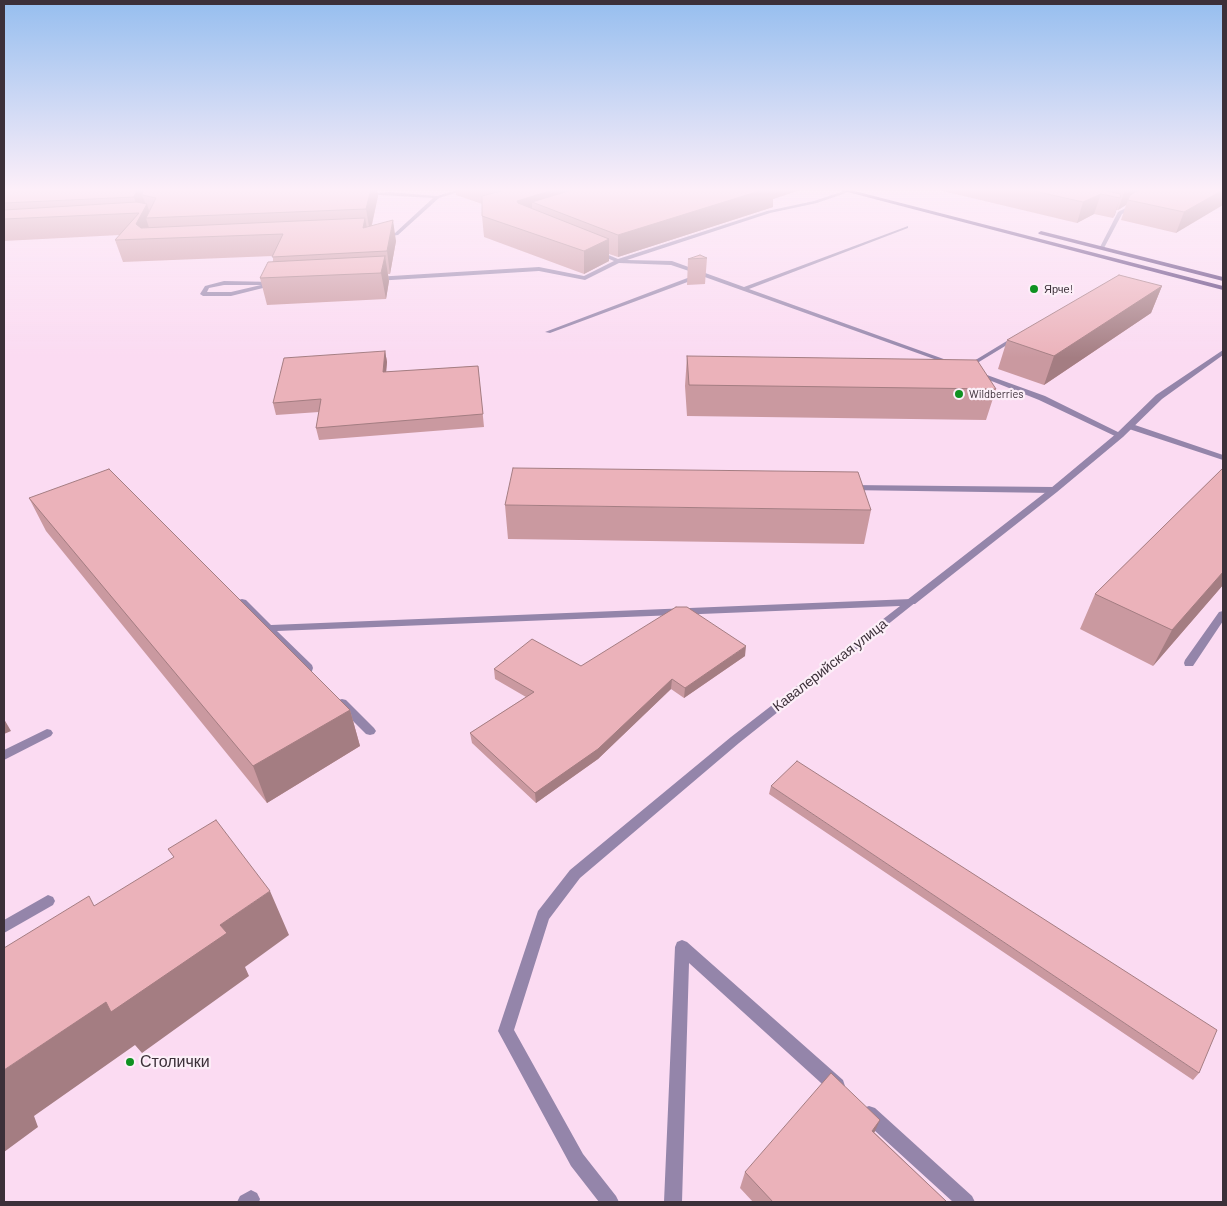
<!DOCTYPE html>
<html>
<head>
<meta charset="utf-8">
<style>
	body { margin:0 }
	#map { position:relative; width:1227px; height:1206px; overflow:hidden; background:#fbdbf2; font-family:Barlow,sans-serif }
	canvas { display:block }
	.frame { position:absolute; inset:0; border:5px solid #3c3039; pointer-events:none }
</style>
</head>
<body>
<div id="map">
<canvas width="1227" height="1206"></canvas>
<div class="frame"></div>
</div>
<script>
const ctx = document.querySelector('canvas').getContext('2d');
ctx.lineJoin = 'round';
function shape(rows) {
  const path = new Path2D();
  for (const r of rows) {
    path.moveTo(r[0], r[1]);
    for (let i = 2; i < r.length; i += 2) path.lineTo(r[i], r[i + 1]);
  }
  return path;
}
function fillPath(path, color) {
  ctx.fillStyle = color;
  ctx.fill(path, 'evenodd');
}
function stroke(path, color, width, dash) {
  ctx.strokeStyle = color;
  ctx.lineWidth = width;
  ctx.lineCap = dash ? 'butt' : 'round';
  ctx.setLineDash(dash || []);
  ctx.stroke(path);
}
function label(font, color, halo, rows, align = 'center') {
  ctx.font = font + ' Barlow,sans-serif';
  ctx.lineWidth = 4.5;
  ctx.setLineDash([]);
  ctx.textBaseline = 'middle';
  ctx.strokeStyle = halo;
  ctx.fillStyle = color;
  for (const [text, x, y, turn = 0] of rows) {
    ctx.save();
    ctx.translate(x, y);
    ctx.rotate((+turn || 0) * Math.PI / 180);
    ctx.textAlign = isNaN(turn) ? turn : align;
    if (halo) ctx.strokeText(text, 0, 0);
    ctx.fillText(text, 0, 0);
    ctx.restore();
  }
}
const service = shape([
	[460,189,468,189,439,198,398,235,383,237,381,234,395,233,433,198,363,194,390,192,437,196,460,189],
	[847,190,849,192,817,203,770,213,627,260,672,261,744,287,908,226,908,228,749,289,952,362,952,364,948,364,702,276,701,277,550,333,545,332,698,274,671,265,619,263,585,280,539,271,375,281,372,279,375,277,539,267,584,276,614,261,595,253,595,251,599,251,618,259,767,211,814,201,847,190],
	[224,281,276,282,279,284,231,296,203,296,200,294,205,286,224,281],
	[224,285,261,285,231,292,207,292,209,288,224,285],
	[1015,336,1020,337,969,368,964,367,1015,336],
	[976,371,1045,396,1124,435,1120,437,1117,437,1039,400,974,374,974,372,976,371],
	[1126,424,1132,424,1223,455,1223,460,1126,428,1126,424],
	[850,485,1054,487,1058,490,1054,493,847,490,847,486,850,485],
	[242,599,246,600,271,625,911,599,916,602,739,743,580,878,549,919,514,1030,583,1154,616,1196,619,1202,599,1202,571,1166,498,1031,538,911,570,870,731,737,900,606,277,631,312,665,313,668,312,671,308,672,304,671,238,604,237,602,238,600,242,599],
	[1223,611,1223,621,1193,666,1185,666,1184,663,1185,660,1219,612,1223,611],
	[342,699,346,700,374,728,376,731,374,734,370,735,366,734,338,706,336,703,338,700,342,699],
	[47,729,51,730,53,733,51,736,4,760,4,750,47,729],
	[48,895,53,897,55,901,53,905,4,933,4,920,48,895],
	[682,940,687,942,843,1080,845,1086,843,1092,837,1094,831,1092,689,963,682,1202,664,1202,675,947,677,942,682,940],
	[869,1106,875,1108,972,1196,975,1202,953,1202,863,1120,861,1114,863,1108,869,1106]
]);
const minor = shape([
	[1135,203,1139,204,1122,214,1104,248,1099,249,1118,212,1135,203],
	[1223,350,1223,355,1162,399,1123,437,1057,492,915,604,907,604,906,602,907,600,1051,488,1117,433,1156,395,1223,350],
	[251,1190,257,1193,260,1199,259,1202,237,1202,240,1196,251,1190]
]);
const primary = shape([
	[836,189,847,189,1223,286,1223,290,836,189],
	[1041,231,1223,277,1223,281,1039,234,1038,233,1041,231]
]);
const wall = shape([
	[4,189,379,189,379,190,377,191,378,196,372,225,396,241,390,274,388,274,389,281,386,299,267,305,260,278,273,261,273,256,123,262,115,240,120,235,4,241],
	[456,189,803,189,773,199,773,207,618,257,609,254,609,261,584,274,484,237,482,216,482,204,456,195],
	[934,189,1223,189,1176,233,1121,220,1126,205,1118,210,1116,210,1113,218,1094,214,1077,223],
	[707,258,705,284,687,285,688,259],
	[1162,286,1151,313,1044,385,998,369,1007,340],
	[385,351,387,362,386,372,478,366,484,427,319,440,316,428,319,412,276,415,273,403],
	[687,356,996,389,986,420,687,416,685,386],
	[1223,468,1223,585,1153,666,1080,629,1095,594],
	[29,498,350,710,360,746,267,803,46,531],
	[505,505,871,510,864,544,508,539],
	[745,656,684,698,671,689,598,759,536,803,472,743,470,733,526,697,495,679,494,669,581,666],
	[771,786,1199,1073,1193,1080,769,794],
	[875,1133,947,1202,753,1202,740,1188,745,1172]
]);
const shadedWall = shape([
	[137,189,159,189,142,195,146,205,147,204,151,218,146,218,150,231,146,239,136,224,140,216,134,197],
	[371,189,377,189,378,196,370,232,366,209],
	[556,189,622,189,532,202,532,217,518,221,517,201],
	[762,189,803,189,773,199,773,207,618,257,618,235],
	[1126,189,1155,189,1128,200,1126,205,1118,210,1125,190],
	[1223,190,1223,205,1176,233,1184,212],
	[1101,194,1094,214,1077,223,1083,202],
	[1121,194,1115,215,1113,218,1120,198],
	[365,218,369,239,363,228],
	[393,220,396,241,390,274,387,251],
	[609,239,609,261,584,274,584,251],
	[385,256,389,281,386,299,381,273],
	[1162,286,1151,313,1044,385,1054,356],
	[385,351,387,362,385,384,383,372],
	[1223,572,1223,585,1153,666,1172,630],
	[746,646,745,656,684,698,685,688],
	[672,679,671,689,598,759,536,803,535,793],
	[350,710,360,746,267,803,253,766],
	[4,719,11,731,4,734],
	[270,891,289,935,245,967,249,976,142,1053,135,1045,34,1116,38,1127,4,1152,4,1070],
	[880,1120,872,1138,872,1131]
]);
const building = shape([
	[4,189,137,189,134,197,4,203,4,189],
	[144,189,371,189,366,209,146,218,156,198,142,195,144,189],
	[495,189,556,189,517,201,518,203,609,239,584,251,482,216,482,196,501,191,495,189],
	[575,189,766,189,618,235,532,202,575,189],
	[1025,189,1098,189,1121,194,1120,198,1101,194,1083,202,1025,189],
	[1141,189,1223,189,1223,190,1184,212,1128,200,1130,195,1141,189],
	[137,202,147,204,136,224,141,228,365,218,363,228,393,220,387,251,272,257,283,234,115,240,139,213,4,219,4,210,137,202],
	[700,255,707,258,688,259,700,255],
	[385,256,381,273,260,278,268,262,385,256],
	[1119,275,1162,286,1054,356,1007,340,1119,275],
	[385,351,383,372,478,366,483,414,316,428,321,399,273,403,284,358,385,351],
	[687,356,977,360,996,389,689,385,687,356],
	[513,468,858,472,871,510,505,505,513,468],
	[1223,468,1223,572,1172,630,1095,594,1223,468],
	[109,469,350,710,253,766,29,498,109,469],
	[676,607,687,607,746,646,685,688,672,679,598,749,535,793,470,733,534,692,494,669,532,639,581,666,676,607],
	[797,761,1217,1030,1199,1073,771,786,797,761],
	[216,820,270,891,220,925,227,933,111,1012,106,1002,4,1070,4,948,89,896,94,906,174,857,168,849,216,820],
	[831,1073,880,1120,872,1131,947,1202,773,1202,745,1172,831,1073]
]);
const markers = [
	[1034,289,5,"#0f9121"],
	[959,394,5,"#0f9121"],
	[130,1062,5,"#0f9121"]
];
const farPoinames = [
	["Ярче!",1044,289],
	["Wildberries",969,394]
];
const streetNames = [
	["Кавалерийская улица",830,665,-38]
];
const nearPoinames = [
	["Столички",140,1062]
];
fillPath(service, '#9485aa');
fillPath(minor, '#9485aa');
fillPath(primary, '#513474');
fillPath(wall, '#ca99a0');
fillPath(shadedWall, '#a47d82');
fillPath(building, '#ebb2ba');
stroke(building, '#a47d82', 1);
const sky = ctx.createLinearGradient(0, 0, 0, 358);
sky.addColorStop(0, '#96beef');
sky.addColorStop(0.53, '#fdeff9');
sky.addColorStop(1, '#fdeff900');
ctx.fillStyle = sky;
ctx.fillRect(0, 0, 1227, 358);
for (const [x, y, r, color] of markers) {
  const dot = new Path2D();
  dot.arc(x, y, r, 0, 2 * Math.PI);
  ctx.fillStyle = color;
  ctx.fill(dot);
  stroke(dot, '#fceff8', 2);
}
label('11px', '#3c3039', '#fceff8', farPoinames, 'left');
label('14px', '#3c3039', '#fceff8', streetNames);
label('16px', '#3c3039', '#fceff8', nearPoinames, 'left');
</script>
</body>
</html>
